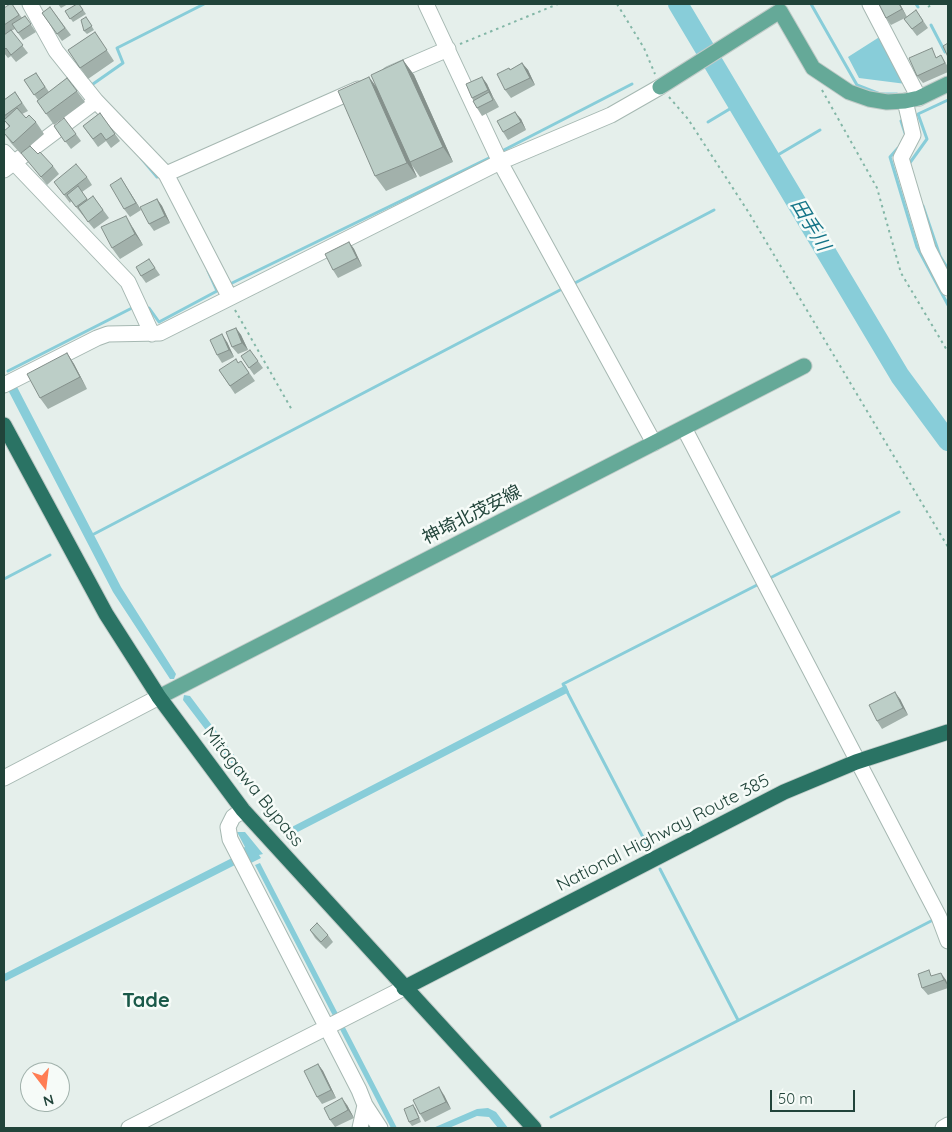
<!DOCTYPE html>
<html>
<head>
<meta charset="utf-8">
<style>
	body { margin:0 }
	#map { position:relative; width:952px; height:1132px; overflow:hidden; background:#e5efeb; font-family:Quicksand,sans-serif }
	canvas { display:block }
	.frame { position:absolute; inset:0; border:5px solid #21443a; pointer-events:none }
	.north { position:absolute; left:20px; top:1062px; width:50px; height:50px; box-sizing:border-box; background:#f6fbf8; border:1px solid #a1b2ac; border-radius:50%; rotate:165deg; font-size:14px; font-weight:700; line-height:20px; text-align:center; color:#21443a }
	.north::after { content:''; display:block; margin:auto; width:18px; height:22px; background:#ff7d53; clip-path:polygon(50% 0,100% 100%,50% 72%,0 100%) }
	.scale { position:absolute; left:770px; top:1090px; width:85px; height:22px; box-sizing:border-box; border:2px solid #21443a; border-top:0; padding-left:6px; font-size:15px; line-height:18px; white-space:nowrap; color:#21443a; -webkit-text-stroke:4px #f6fbf8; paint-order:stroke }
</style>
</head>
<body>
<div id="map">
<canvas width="952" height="1132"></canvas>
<div class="frame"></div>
<div class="north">N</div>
<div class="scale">50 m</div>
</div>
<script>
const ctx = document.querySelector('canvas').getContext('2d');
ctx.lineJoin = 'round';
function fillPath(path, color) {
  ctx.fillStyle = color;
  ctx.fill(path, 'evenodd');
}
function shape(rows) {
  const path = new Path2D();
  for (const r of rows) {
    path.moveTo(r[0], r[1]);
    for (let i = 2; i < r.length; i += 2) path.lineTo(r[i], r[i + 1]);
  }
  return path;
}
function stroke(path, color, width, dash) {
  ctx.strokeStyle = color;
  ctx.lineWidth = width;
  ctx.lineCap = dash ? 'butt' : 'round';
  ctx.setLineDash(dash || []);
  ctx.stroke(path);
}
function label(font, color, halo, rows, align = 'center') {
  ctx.font = font + ' Quicksand,"Noto Sans JP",sans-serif';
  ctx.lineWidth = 5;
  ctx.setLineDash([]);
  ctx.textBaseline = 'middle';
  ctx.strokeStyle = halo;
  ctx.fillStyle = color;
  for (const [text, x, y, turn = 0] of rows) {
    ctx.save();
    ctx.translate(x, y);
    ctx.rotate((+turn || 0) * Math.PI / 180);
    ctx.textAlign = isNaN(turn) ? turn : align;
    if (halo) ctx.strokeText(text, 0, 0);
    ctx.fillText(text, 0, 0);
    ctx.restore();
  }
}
const water = shape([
	[881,36,906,84,859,78,848,57],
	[16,385,121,587,176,674,174,679,170,679,113,592,8,390],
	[566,685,569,692,288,837,284,831],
	[184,695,190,696,249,775,250,783,240,784,237,771,183,700],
	[237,832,245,832,263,854,259,855,261,858,249,864,241,849,245,847],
	[232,858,235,865,4,982,4,974],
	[260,863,397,1128,391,1128,255,865],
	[488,1108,496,1112,508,1128,498,1128,489,1117,477,1116,449,1128,433,1128,477,1109]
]);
const stream = shape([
	[811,4,857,85,880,94,897,94],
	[916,4,918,7],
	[931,25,945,52],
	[93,84,123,63,117,48,204,4],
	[901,121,905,133],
	[708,122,738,104],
	[898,148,890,157,917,247,948,305],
	[502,151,632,84],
	[141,158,157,177],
	[771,159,820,130],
	[909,164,927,139,918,114,948,100],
	[923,206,940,256,948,269],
	[230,284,491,157],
	[573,284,714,210],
	[149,308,159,322,217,291,208,271],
	[8,371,132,308],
	[94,534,562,289],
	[4,579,50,555],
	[768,579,899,512],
	[647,845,563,684,759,584],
	[660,869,738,1020],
	[551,1117,933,920]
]);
const river = shape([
	[678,4,900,376,948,441]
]);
const path = shape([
	[617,4,644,48,655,74],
	[928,7,933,4],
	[460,44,558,4],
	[822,90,877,188,901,273,948,352],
	[669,97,688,119,749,213,948,547],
	[235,310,292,410]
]);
const minor = shape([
	[30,4,56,51,96,101,166,174,229,296],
	[426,4,500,162,654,443],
	[870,4,919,98],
	[390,74,448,49],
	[905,101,913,135,901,158,928,249,948,288],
	[4,152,128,282,152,334],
	[4,170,96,101],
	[166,174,358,89],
	[4,385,97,338,108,334,160,333,500,162,611,115,660,87],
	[684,428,939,917,948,941],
	[4,778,159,697],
	[243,810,233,817,228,827,230,839,359,1090,365,1105,380,1128],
	[129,1128,404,988],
	[360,1128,365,1105],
	[943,1128,948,1125]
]);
const major = shape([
	[660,87,780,11,813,68,849,92,869,99,887,102,905,101,919,98,948,84],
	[159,697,804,366]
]);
const highway = shape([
	[4,425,106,614,159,697,243,810,534,1128],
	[404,988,784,792,856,762,948,732]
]);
const wall = shape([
	[12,4,22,18,25,16,36,32,23,40,15,29,11,31,28,53,16,62,11,56,8,58,4,53,4,8],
	[58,4,68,4,61,8],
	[79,4,86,14,73,22,65,11],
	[900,4,907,17,891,25,886,18],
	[50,7,71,35,62,41,42,13],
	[916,10,928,28,917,36,904,19],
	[86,17,94,30,87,34,84,31],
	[95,32,114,61,88,79,68,50],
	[941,55,948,67,948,72,923,83,917,76,937,57],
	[403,60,414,75,453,162,420,177,411,164,417,177,386,191,375,176,369,77,376,87],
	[522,63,528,70,535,85,511,98,505,90,510,70],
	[36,73,49,92,67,78,85,102,54,125,37,101,38,100,24,80],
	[482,77,487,84,493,97,499,107,482,116,477,108,472,98],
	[15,92,28,111,22,114,26,118,36,122,44,134,30,146,38,154,53,166,59,174,47,185,22,153,21,154,11,143,4,133,9,127,4,120,5,119,4,118,4,100],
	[100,113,120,141,111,148,106,141,98,147,83,126],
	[521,119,526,130,508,140,503,132],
	[54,126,76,134,81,141,71,149],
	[87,177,92,185,82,192,88,200,93,196,109,218,94,229,71,201,70,203,54,182],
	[121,178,141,210,130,217,124,209],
	[157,199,162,206,170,223,154,231,149,224],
	[133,228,143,245,120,259,112,248],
	[349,242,354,249,362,266,338,278,333,270],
	[149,259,160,275,146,283,141,276],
	[236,328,241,335,248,350,238,354,232,347],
	[227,342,234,357,222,363,217,355],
	[250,350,263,368,254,375,241,356],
	[67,353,74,364,87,389,48,409,40,398],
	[241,361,255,381,235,394,219,370,238,363],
	[900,699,908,715,882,729,877,721],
	[310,930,328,935,333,942,326,949,315,938],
	[933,976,946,980,948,988,928,995,922,988],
	[318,1064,323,1071,336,1098,322,1104,317,1097],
	[444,1095,451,1109,425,1122,420,1114],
	[347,1105,354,1118,335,1127,330,1120],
	[413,1105,416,1109,421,1122,412,1126,409,1122]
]);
const shadedWall = shape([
	[899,4,900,4,907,17,902,9],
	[403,60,414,75,453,162,443,147],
	[522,63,528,70,535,85,530,78],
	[369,77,380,92,417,177,407,163],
	[482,77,487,84,493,97,499,107,488,90],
	[515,112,521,119,526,130,521,122],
	[121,178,141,210,136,203],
	[157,199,162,206,170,223,165,216],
	[126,216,133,228,143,245,135,234],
	[349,242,354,249,362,266,357,258],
	[236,328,241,335,248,350,242,343],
	[222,334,227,342,234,357,229,350],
	[67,353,74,364,87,389,80,377],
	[895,692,900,699,908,715,903,708],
	[941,973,946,980,948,986,944,980],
	[318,1064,323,1071,336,1098,331,1090],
	[439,1087,444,1095,451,1109,446,1102],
	[342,1098,347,1105,354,1118,348,1110]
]);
const building = shape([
	[10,4,12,4,19,15,4,25,4,8,10,4],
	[77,4,79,4,83,10,70,19,65,11,77,4],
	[879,4,899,4,902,9,886,18,879,4],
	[50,7,65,28,57,34,42,13,50,7],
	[916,10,923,21,912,29,904,19,916,10],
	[25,16,31,24,18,33,12,24,25,16],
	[86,17,92,26,84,31,81,20,86,17],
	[11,30,23,45,11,55,6,48,4,50,4,35,11,30],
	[95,32,107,50,80,68,68,50,95,32],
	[948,43,948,57,943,46,948,43],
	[932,48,936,58,941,55,945,63,917,76,909,58,932,48],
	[403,60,443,147,410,162,371,75,403,60],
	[522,63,530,78,505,90,497,74,509,68,510,70,522,63],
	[36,73,45,87,34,95,24,80,36,73],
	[369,77,407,163,375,176,338,91,369,77],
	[482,77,488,90,472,98,466,84,482,77],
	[67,78,77,91,46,114,37,101,67,78],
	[15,92,22,103,4,116,4,100,15,92],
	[489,92,493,100,477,108,473,101,489,92],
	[17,108,26,118,29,115,36,122,13,143,4,133,4,131,10,126,4,120,17,108],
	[515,112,521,122,503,132,497,121,515,112],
	[100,113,115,134,106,140,101,133,93,139,83,126,100,113],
	[64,118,76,134,65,142,54,126,64,118],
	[30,146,38,154,40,152,53,166,41,177,21,153,30,146],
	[76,164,87,177,64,195,54,182,76,164],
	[121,178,136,203,124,209,110,185,121,178],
	[78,186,87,199,76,207,67,195,78,186],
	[93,196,103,210,88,222,78,207,93,196],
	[157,199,165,216,149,224,140,207,157,199],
	[126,216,135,234,112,248,101,227,126,216],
	[349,242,357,258,333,270,325,254,349,242],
	[149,259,155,268,141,276,136,267,149,259],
	[236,328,242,343,232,347,226,332,236,328],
	[222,334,229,350,217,355,210,340,222,334],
	[250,350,258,361,249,368,241,356,250,350],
	[67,353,80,377,40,398,27,374,67,353],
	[236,359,238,363,241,361,249,373,230,386,219,370,236,359],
	[895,692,903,708,877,721,869,705,895,692],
	[317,923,328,935,321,942,310,930,317,923],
	[929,970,931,976,941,973,944,980,922,988,918,974,929,970],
	[318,1064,331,1090,317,1097,304,1071,318,1064],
	[439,1087,446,1102,420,1114,413,1100,439,1087],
	[342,1098,348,1110,330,1120,324,1108,342,1098],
	[413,1105,419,1118,409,1122,404,1109,413,1105]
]);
const streetNames = [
	["神埼北茂安線",472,515,-27],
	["Mitagawa Bypass",253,787,51],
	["National Highway Route 385",663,833,-27]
];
const waterNames = [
	["田手川",810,225,59]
];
const quarterNames = [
	["Tade",146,1001]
];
fillPath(water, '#88cdd9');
stroke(stream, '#88cdd9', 3);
stroke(river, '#88cdd9', 20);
stroke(minor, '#a6b8b2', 17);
stroke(major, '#c1cbc8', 17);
stroke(highway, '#c1cbc8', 17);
stroke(path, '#82b6a6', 2, [2.5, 4]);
stroke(minor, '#fff', 15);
stroke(major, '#65a998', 15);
stroke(highway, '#2a7364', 15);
fillPath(wall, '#a2b1ab');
fillPath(shadedWall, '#84908b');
fillPath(building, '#bccec7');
stroke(building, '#84908b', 1);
label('18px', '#21443a', '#f6fbf8', streetNames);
label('italic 19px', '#147487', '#f6fbf8', waterNames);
label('bold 20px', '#1a5949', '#f6fbf8', quarterNames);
</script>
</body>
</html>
